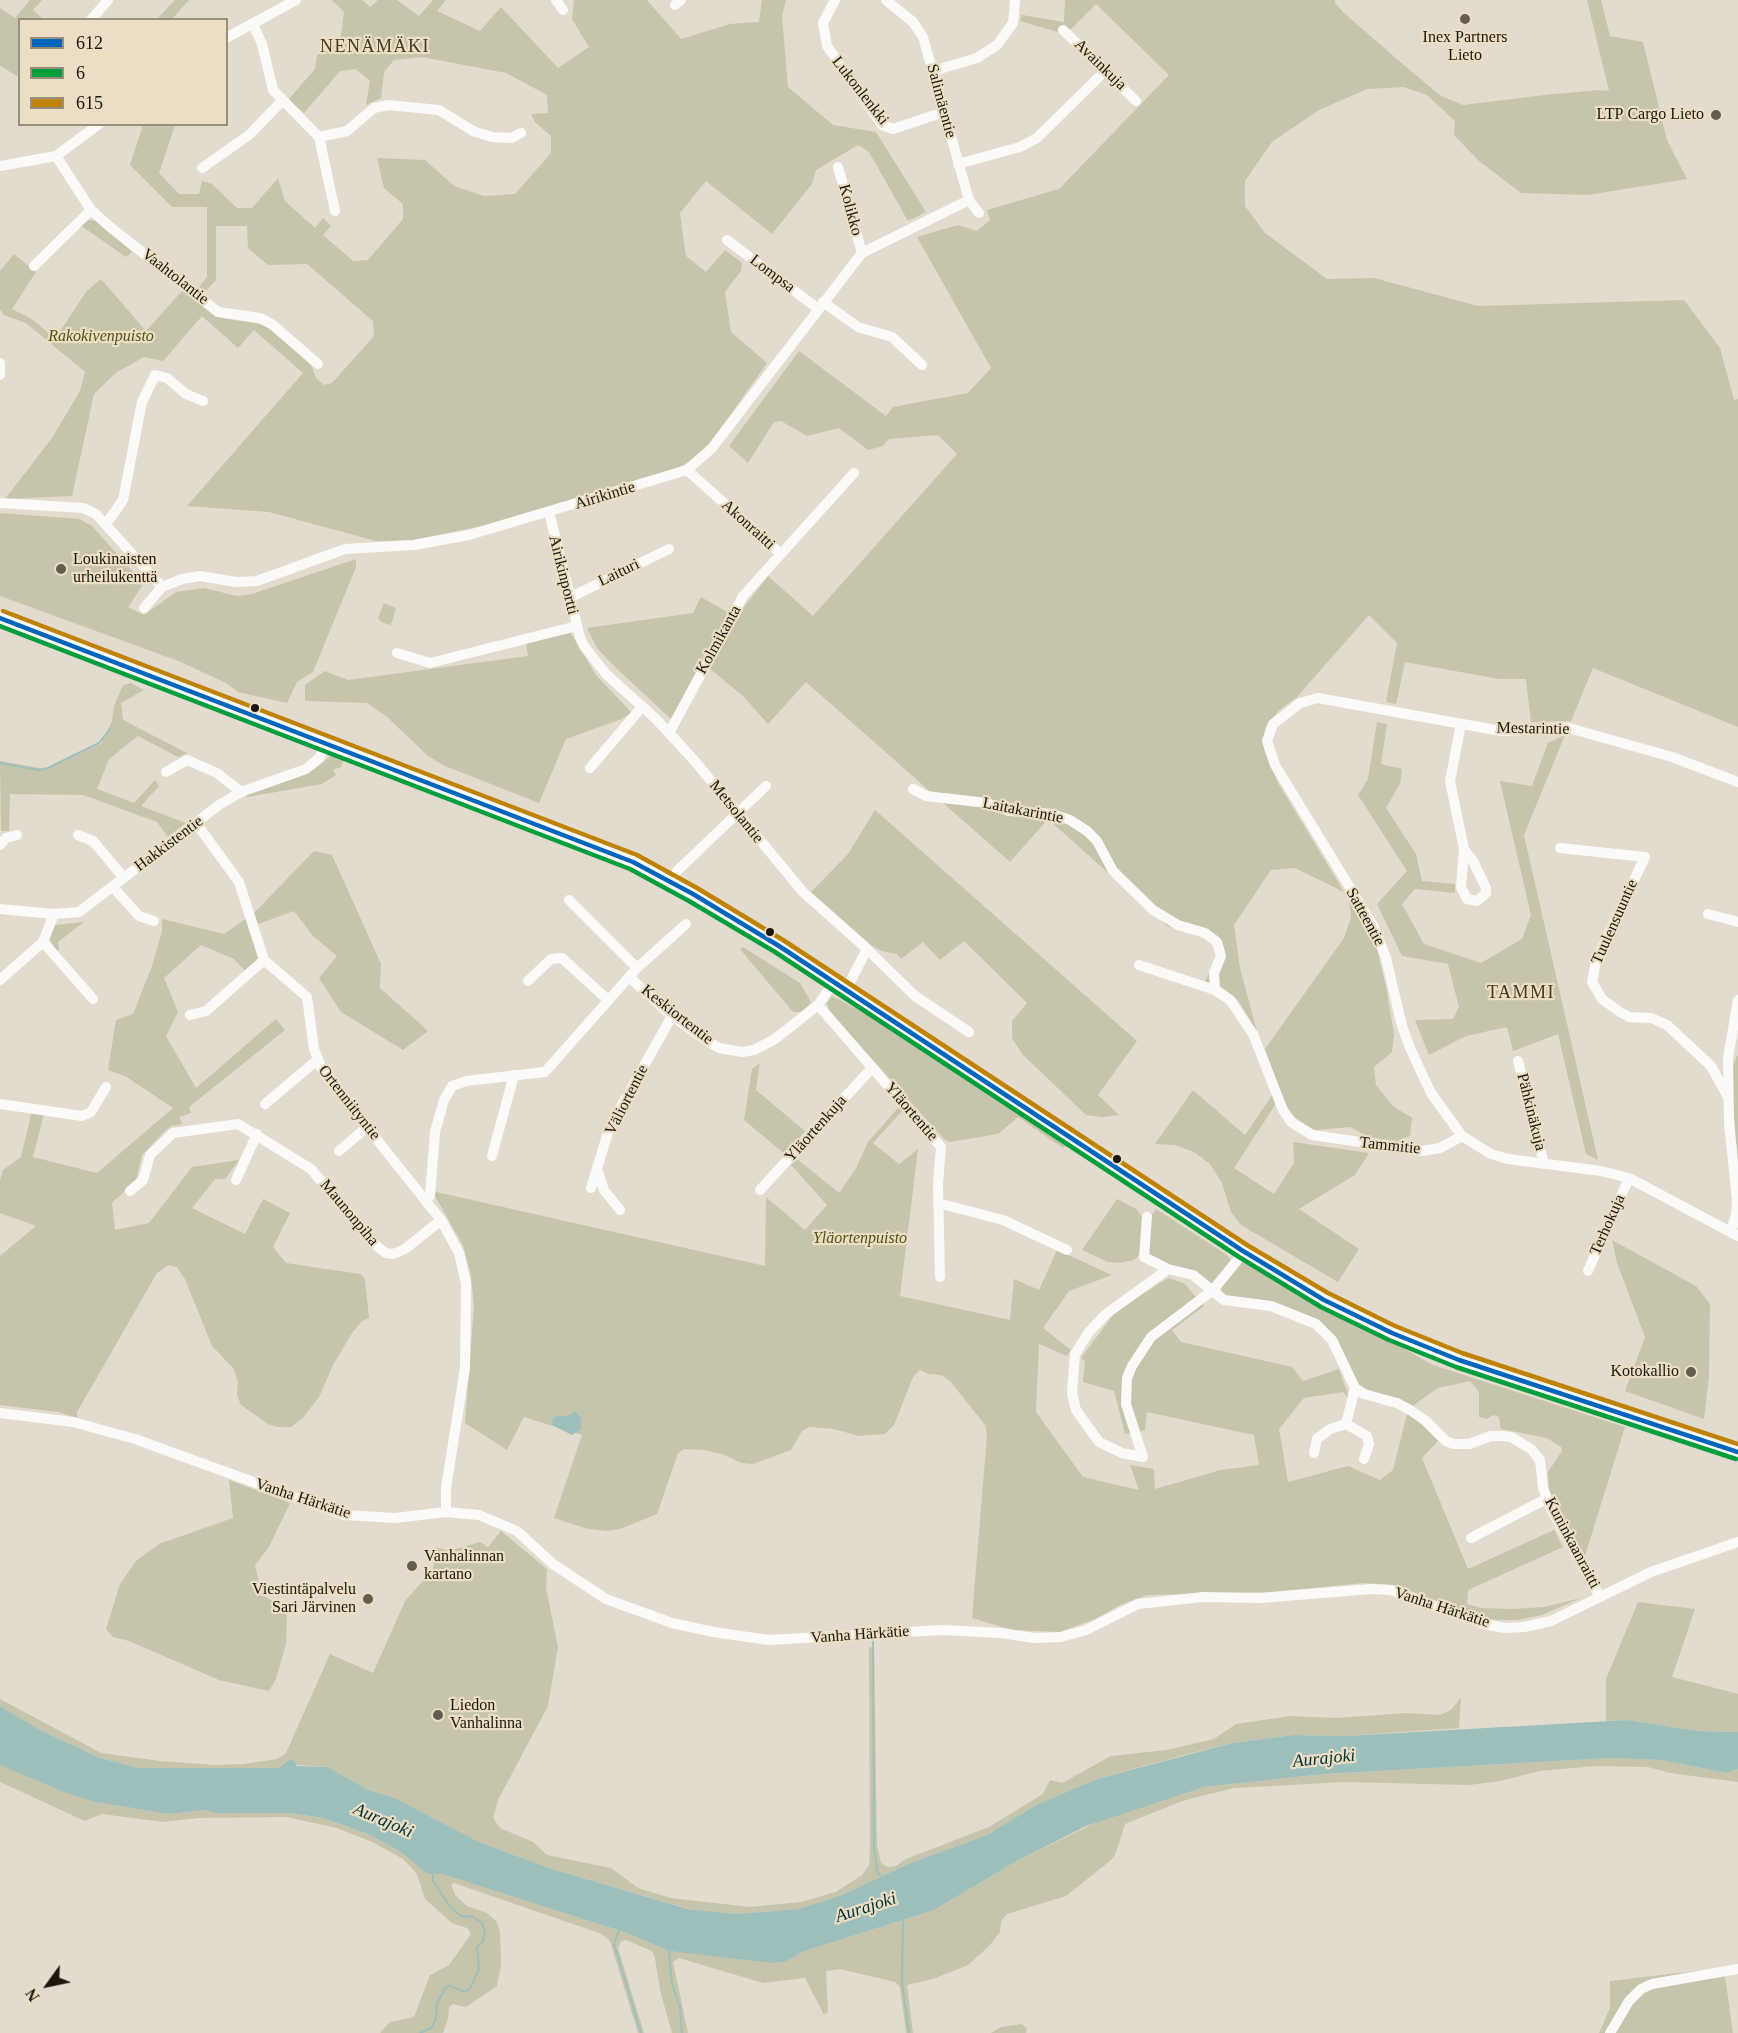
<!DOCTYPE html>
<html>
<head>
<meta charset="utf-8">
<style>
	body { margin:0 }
	#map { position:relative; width:1738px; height:2033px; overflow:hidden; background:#e3dbcd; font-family:Georgia,serif }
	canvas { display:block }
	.legend { position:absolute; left:18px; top:18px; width:210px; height:108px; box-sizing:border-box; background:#ebdec5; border:2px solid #988e7c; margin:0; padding:8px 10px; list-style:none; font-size:18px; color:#1c170e }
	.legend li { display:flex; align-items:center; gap:12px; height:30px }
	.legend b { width:30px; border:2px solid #988e7c }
	.north { position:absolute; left:18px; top:1955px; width:60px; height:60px; -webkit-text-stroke:4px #ebdec5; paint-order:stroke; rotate:237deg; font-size:16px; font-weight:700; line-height:24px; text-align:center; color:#1c170e }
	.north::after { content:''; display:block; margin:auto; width:21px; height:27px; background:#1c170e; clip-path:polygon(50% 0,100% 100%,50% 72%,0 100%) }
</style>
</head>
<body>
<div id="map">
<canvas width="1738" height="2033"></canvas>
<ul class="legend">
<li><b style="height:8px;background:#0065bd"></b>612</li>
<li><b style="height:8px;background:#009e3d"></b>6</li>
<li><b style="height:8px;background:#c08204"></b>615</li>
</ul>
<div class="north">N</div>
</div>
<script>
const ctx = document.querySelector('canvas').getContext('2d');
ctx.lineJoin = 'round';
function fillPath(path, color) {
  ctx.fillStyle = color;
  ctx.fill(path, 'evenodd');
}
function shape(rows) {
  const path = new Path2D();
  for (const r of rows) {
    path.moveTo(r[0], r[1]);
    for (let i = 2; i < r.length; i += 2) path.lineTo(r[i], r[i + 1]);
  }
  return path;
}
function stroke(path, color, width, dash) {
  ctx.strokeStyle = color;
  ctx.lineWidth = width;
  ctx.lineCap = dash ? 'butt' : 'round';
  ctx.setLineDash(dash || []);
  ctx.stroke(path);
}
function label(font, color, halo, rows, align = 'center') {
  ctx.font = font + ' Georgia,serif';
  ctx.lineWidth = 4.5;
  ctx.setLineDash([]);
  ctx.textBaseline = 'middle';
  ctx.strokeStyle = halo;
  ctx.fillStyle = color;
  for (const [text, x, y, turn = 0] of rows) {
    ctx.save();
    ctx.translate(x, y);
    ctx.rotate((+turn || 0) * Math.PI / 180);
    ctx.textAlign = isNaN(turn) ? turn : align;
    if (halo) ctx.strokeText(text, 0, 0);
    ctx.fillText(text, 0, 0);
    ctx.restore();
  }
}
const green = shape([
	[30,0,42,0,33,10,43,19,20,20,19,77,0,66,0,8,15,18],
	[175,0,189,0,172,19,157,19],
	[332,0,362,0,370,7,378,0,397,0,419,16,433,0,446,0,437,11,480,31,501,7,558,68,589,47,572,19,574,0,647,0,681,39,730,24,759,22,762,0,786,0,782,16,788,87,833,125,876,132,926,212,908,221,869,152,858,145,816,170,812,184,772,234,706,181,680,213,686,256,706,272,725,250,742,263,741,271,725,292,731,332,767,363,710,443,696,457,678,468,497,523,412,540,376,541,269,512,187,506,303,373,254,330,238,348,202,316,163,361,144,357,117,372,94,394,72,496,5,499,52,438,80,391,85,372,26,323,4,315,0,309,0,271,14,254,36,272,12,309,32,319,55,339,86,292,101,279,146,331,183,290,222,318,265,325,311,365,316,378,324,385,332,383,374,336,373,321,307,264,268,265,248,248,247,226,216,226,216,280,205,292,199,287,207,277,207,207,172,207,130,165,143,125,175,125,159,173,179,194,199,194,202,181,212,184,237,208,252,208,278,178,285,201,315,228,323,218,331,226,323,235,353,261,368,260,403,219,403,204,384,188,377,158,425,160,454,186,484,196,515,194,551,153,551,136,535,122,531,114,548,113,547,95,506,73,422,57,394,60,384,72,381,98,366,105,370,81,356,69,340,71,304,113,288,100,315,69,317,55,340,42,344,12],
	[1065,0,1335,0,1335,3,1344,13,1405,66,1441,96,1463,105,1545,95,1598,90,1609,91,1587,0,1601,0,1610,36,1643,42,1667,140,1687,179,1588,195,1521,193,1479,161,1454,135,1455,121,1427,95,1404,87,1367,89,1319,110,1272,142,1245,181,1245,206,1265,233,1327,279,1374,278,1478,306,1684,300,1720,348,1734,400,1738,399,1738,727,1593,668,1571,721,1531,722,1526,679,1499,679,1405,662,1396,704,1386,702,1397,643,1369,615,1296,698,1279,710,1265,728,1264,750,1278,783,1344,892,1295,868,1271,870,1234,925,1240,968,1257,1032,1238,1000,1222,987,1205,982,1222,942,1167,926,1048,819,1010,862,806,682,768,724,743,696,709,668,738,615,768,576,813,616,957,454,938,435,889,439,883,446,868,450,839,428,807,436,781,421,774,422,748,463,729,446,799,351,886,416,893,407,968,393,991,368,917,237,958,225,977,231,990,220,987,210,1059,189,1169,75,1096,4,1071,29,1061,33,1020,21,1022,15,1064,22],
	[89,220,98,221,132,252,126,257,80,225],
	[0,513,79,519,92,526,136,575,142,586,128,607,144,615,176,592,204,588,237,596,252,594,356,559,356,567,313,672,297,682,287,703,238,692,226,683,181,662,0,596],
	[701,597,729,613,672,720,613,665,597,648,587,628,693,613],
	[384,603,396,608,391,625,381,622,378,618],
	[570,632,596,675,632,713,619,720,566,739,539,803,445,766,428,756,386,716,367,703,305,701,305,685,325,671,348,680,528,656,526,643],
	[131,683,144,690,121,703,123,720,187,753,178,757,138,736,109,759,97,789,134,803,155,780,159,786,141,806,186,823,168,837,157,822,83,795,10,794,9,831,1,831,0,761,45,769,101,744,112,721,114,706,123,685],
	[1377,722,1387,724,1381,764,1402,769,1400,784,1386,808,1416,854,1422,881,1455,884,1455,893,1415,889,1402,904,1424,944,1481,963,1522,939,1531,915,1500,781,1532,786,1548,743,1565,735,1524,835,1598,1160,1586,1154,1558,1034,1513,1051,1507,1027,1466,1036,1429,1055,1415,1020,1453,1019,1459,1007,1448,964,1402,956,1377,904,1407,871,1358,795,1368,779],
	[333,754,345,756,341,767,333,770,336,775,322,784,247,797,246,795,315,769],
	[875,810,1137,1041,1098,1095,1119,1115,1103,1117,1086,1115,1022,1054,1012,1038,1012,1021,1027,1003,964,941,940,960,923,942,901,959,897,954,882,951,871,945,811,892,848,854],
	[314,851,332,855,381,964,380,988,428,1031,403,1050,341,1012,319,978,337,956,313,936,294,911,258,924,265,955,245,971,234,959,201,945,164,978,178,1012,166,1036,196,1088,276,1019,285,1030,189,1107,191,1113,179,1117,182,1124,171,1126,164,1132,142,1155,136,1180,112,1203,115,1230,149,1223,192,1167,239,1160,225,1179,215,1179,192,1208,245,1234,263,1199,290,1213,273,1247,286,1263,360,1274,365,1279,369,1318,362,1321,352,1333,333,1365,319,1397,302,1419,291,1427,277,1427,268,1424,241,1405,237,1395,238,1382,233,1368,212,1346,185,1279,177,1267,169,1265,157,1273,77,1412,77,1418,58,1412,0,1405,0,1256,36,1226,0,1213,0,1180,3,1170,21,1157,32,1111,44,1114,33,1157,97,1173,173,1108,125,1076,108,1070,116,1020,133,1014,152,966,162,931,162,919,224,934,254,913],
	[1349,900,1377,949,1386,987,1394,1034,1392,1052,1374,1067,1376,1085,1393,1106,1412,1118,1410,1136,1397,1141,1369,1137,1350,1127,1315,1130,1300,1121,1286,1109,1265,1049,1344,938,1351,917],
	[84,922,58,942,59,950,56,950,49,938,55,925],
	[743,947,800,983,811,1002,803,1012,793,1012,740,949],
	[832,996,897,1031,1066,1146,1063,1148,1018,1117,998,1134,950,1142,944,1139,830,1012,827,1003],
	[1737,1056,1738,1056,1738,1170,1731,1071],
	[760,1063,756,1090,805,1131,786,1155,744,1120,752,1069],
	[1193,1090,1245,1135,1273,1094,1277,1102,1234,1168,1274,1194,1294,1163,1293,1142,1369,1153,1355,1175,1299,1209,1359,1249,1338,1282,1241,1225,1231,1212,1222,1183,1210,1164,1194,1152,1175,1145,1155,1144],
	[899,1107,902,1111,873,1143,899,1164,918,1149,900,1296,1010,1320,1014,1279,1039,1290,1057,1250,1112,1275,1069,1291,1043,1328,1071,1350,1067,1356,1039,1344,1036,1412,1083,1477,1139,1490,1130,1465,1154,1469,1155,1489,1221,1470,1259,1465,1254,1435,1147,1412,1145,1430,1125,1434,1114,1391,1083,1382,1085,1361,1081,1358,1116,1311,1168,1278,1184,1283,1204,1306,1172,1330,1181,1342,1292,1367,1303,1381,1339,1369,1349,1398,1343,1392,1304,1398,1279,1429,1288,1482,1348,1466,1380,1480,1393,1470,1407,1414,1415,1418,1438,1441,1422,1458,1468,1569,1554,1530,1563,1547,1468,1590,1467,1604,1481,1608,1512,1609,1544,1607,1581,1598,1542,1615,1518,1620,1498,1620,1481,1618,1395,1585,1364,1583,1269,1592,1147,1595,1122,1604,1095,1619,1059,1632,1012,1630,972,1618,987,1435,985,1425,950,1381,941,1375,928,1374,920,1370,913,1377,894,1425,885,1434,859,1436,834,1429,809,1427,802,1431,791,1450,753,1464,741,1463,722,1454,704,1450,684,1449,678,1453,657,1514,620,1529,607,1531,588,1529,554,1518,582,1435,524,1417,507,1450,465,1423,474,1308,471,1275,463,1245,432,1191,765,1266,766,1197,805,1230,827,1205,791,1165,797,1159,839,1193,856,1168,868,1142],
	[1117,1199,1136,1209,1142,1217,1140,1254,1134,1260,1120,1263,1108,1262,1082,1250],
	[1156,1209,1227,1255,1231,1260,1213,1285,1170,1268,1148,1255,1149,1219],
	[1612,1240,1696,1286,1710,1304,1709,1376,1704,1419,1625,1391,1645,1337,1617,1263],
	[1245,1260,1433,1365,1625,1427,1584,1559,1549,1491,1548,1472,1562,1451,1561,1447,1547,1438,1501,1429,1499,1417,1493,1415,1487,1419,1479,1417,1479,1392,1470,1381,1438,1388,1411,1407,1358,1386,1317,1322,1289,1308,1255,1299,1225,1297,1221,1294,1222,1285,1240,1261],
	[229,1480,290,1503,269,1547,255,1565,262,1595,287,1609,286,1644,276,1679,269,1691,219,1680,129,1641,113,1637,106,1629,120,1584,136,1561,159,1544,233,1518],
	[501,1531,547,1569,546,1588,558,1647,548,1706,498,1800,493,1818,500,1828,533,1842,547,1855,611,1868,638,1888,671,1898,750,1907,801,1902,836,1892,862,1875,869,1865,870,1848,869,1647,874,1648,877,1846,881,1863,888,1867,896,1866,906,1859,989,1827,1043,1794,1050,1780,1062,1783,1111,1756,1166,1750,1214,1739,1236,1724,1291,1716,1336,1718,1407,1713,1440,1715,1451,1710,1461,1698,1459,1728,1344,1736,1293,1735,1232,1743,1180,1756,1097,1779,1036,1805,987,1835,908,1864,842,1895,798,1909,736,1914,689,1909,549,1868,479,1842,395,1798,368,1790,328,1767,282,1764,277,1768,139,1768,100,1758,40,1730,0,1706,0,1699,101,1753,160,1761,217,1765,244,1764,277,1759,286,1753,330,1654,373,1673,405,1601,433,1570,436,1547,449,1551,480,1542,488,1547],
	[1638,1602,1695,1609,1672,1677,1738,1694,1738,1732,1698,1731,1628,1720,1606,1721,1606,1679],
	[1611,1758,1661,1760,1727,1773,1738,1769,1738,1782,1670,1773,1648,1767,1596,1766,1539,1771,1501,1781,1469,1785,1344,1782,1234,1788,1182,1801,1125,1824,1115,1855,1111,1860,1066,1896,1007,1914,1001,1921,1000,1932,989,1946,968,1965,933,1979,907,1985,913,2033,906,2033,900,1987,895,1982,840,1969,826,1971,828,2012,824,2015,805,1978,763,1983,679,1958,673,1962,688,2033,672,2033,660,1990,655,1958,652,1951,626,1940,621,1941,618,1948,644,2033,638,2033,610,1941,602,1934,454,1883,451,1885,456,1896,467,1906,487,1913,496,1921,500,1931,501,1964,497,1986,466,2007,453,2004,449,2007,448,2019,443,2033,380,2033,390,2022,414,2017,430,1975,449,1965,471,1934,467,1928,452,1923,425,1899,417,1874,403,1859,372,1842,337,1828,286,1817,199,1818,163,1822,102,1814,85,1821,0,1782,0,1765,96,1802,168,1814,206,1810,214,1813,289,1813,323,1818,368,1834,401,1852,427,1874,442,1874,627,1933,669,1951,787,1961,802,1952,934,1910,1015,1862,1101,1820,1204,1787,1325,1774],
	[1713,1969,1725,1976,1733,2033,1599,2033,1610,2008,1610,1981],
	[1022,2024,1027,2029,1026,2033,991,2033,1001,2027]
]);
const water = shape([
	[575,1411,581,1418,581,1429,572,1435,552,1425,553,1418,560,1415,567,1417],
	[0,1706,40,1730,100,1758,139,1768,277,1768,292,1759,297,1766,328,1767,368,1790,395,1798,479,1842,549,1868,688,1909,736,1914,798,1909,842,1895,908,1864,987,1835,1036,1805,1097,1779,1232,1743,1293,1735,1344,1736,1628,1720,1698,1731,1738,1732,1738,1769,1727,1773,1661,1760,1611,1758,1325,1774,1204,1787,1086,1826,1015,1862,934,1910,802,1952,787,1961,773,1963,669,1951,627,1933,442,1874,427,1874,401,1852,368,1834,323,1818,289,1813,214,1813,206,1810,168,1814,96,1802,66,1793,0,1765]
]);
const stream = shape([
	[0,763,39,770,48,768,99,743,110,729],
	[873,1638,874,1847,877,1871,882,1879],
	[903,1919,902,1982,909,2033],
	[619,1930,614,1944,641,2033],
	[669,1951,672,1984,680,2007,682,2033],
	[420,2033,431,2028,436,2019,437,2003,446,1987,451,1986,464,1992,470,1989,479,1969,477,1947,483,1941,485,1932,482,1923,473,1917,461,1916,451,1908,433,1881,433,1873]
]);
const minor = shape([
	[556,0,563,10],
	[835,0,823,23,827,46,882,125,893,129,944,112],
	[886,0,913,22,923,37,969,200,979,213],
	[675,5,681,0],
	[91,20,108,0],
	[253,24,262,44,273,90,319,137,335,211],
	[1063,30,1136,101],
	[226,38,296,0],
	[933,71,977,58,997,45,1013,23,1015,0],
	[319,137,347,131,374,108,388,105,439,110,473,131,492,137,511,138,521,133],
	[56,156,91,210,110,227,218,312,260,318,273,325,318,364],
	[958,164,1020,147,1037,138,1105,71],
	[0,166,56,156,99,124],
	[838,167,862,253],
	[202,168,249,135,282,101],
	[727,240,817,308],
	[34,266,91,210],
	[823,302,858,327,892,337,922,365],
	[0,363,0,375],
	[687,470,781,554,854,473],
	[0,503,83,508,96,514,162,587],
	[549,512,580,637,584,646,606,674,656,719,693,759,803,892,867,949,846,990],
	[106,524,123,500,142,402,155,375,167,378,186,394,203,401],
	[569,598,669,549],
	[144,608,162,587,182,579,200,576,236,582,257,581,345,549,414,545,469,535,687,470,712,448,862,253,969,200],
	[397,653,430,663,577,626],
	[1461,724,1450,781,1464,849,1461,887,1467,899,1477,901,1486,893,1486,888,1473,861,1464,849],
	[669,733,743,596,781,554],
	[590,768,641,708],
	[166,772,187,760,217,773,241,792],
	[913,789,926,796,987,803,1009,811,1052,814,1070,820,1087,831,1097,841,1113,871,1153,910,1178,925,1205,933,1217,942,1221,956,1214,973,1215,990],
	[196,823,239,882,264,960,307,997,314,1049,323,1072,441,1220,459,1253,466,1283,465,1368,446,1488,446,1512],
	[78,835,93,841,124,878],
	[0,845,6,838,17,835],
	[1560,848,1645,857,1596,961,1592,982,1602,999,1620,1012,1629,1017,1651,1018,1667,1025,1711,1066,1728,1097],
	[677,871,766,786],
	[113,887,139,916,154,921],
	[569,900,637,968],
	[0,909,54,914,79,912,219,805,241,792,306,769,319,758,328,743],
	[1708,914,1738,922],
	[43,942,93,999],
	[867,949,915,996,969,1032],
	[1139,965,1215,990,1230,1000,1253,1034,1283,1110,1291,1122,1312,1135,1422,1151,1440,1148,1462,1136,1491,1154,1508,1159,1601,1171,1629,1178,1738,1236],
	[629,977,672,1016,707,1041,719,1048,742,1052,754,1050,775,1039,818,1005,834,982],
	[0,980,43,942,54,914],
	[528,981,551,959,562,958,608,1000],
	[818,1005,941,1147,938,1184,940,1277],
	[190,1015,206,1011,264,960],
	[1518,1061,1544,1164],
	[0,1104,82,1116,91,1112,106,1087],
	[265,1104,316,1061],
	[1462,1136,1431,1093,1410,1048,1402,1026,1386,958,1374,927,1275,765,1267,741,1273,724,1300,703,1318,698,1501,731,1569,728,1672,757,1738,782],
	[339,1151,367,1127],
	[492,1156,514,1075],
	[597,1169,604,1190,620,1210],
	[236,1180,257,1134],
	[591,1188,610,1126,672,1016],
	[760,1190,872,1068],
	[130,1191,143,1180,150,1155,173,1133,238,1124,311,1169,374,1244,386,1253,393,1254,405,1249,441,1220],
	[426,1199,430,1196,435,1132,444,1100,452,1086,466,1081,545,1072,637,968,686,924],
	[938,1203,1003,1220,1067,1250],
	[1147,1217,1144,1257,1168,1269,1193,1275,1224,1300,1271,1306,1316,1324,1332,1340,1355,1388,1364,1394,1397,1403,1410,1410,1426,1421,1446,1441,1454,1444,1469,1444,1491,1436,1503,1436,1511,1437,1531,1449,1540,1460,1543,1488,1551,1509,1599,1595],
	[1731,1231,1736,1215,1737,1200,1729,1123,1728,1058,1738,1000],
	[1168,1269,1106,1314,1089,1332,1075,1354,1072,1393,1076,1410,1099,1442,1122,1453,1143,1457,1126,1404,1127,1378,1132,1366,1151,1337,1213,1290,1244,1252],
	[1588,1271,1629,1178],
	[0,1413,73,1422,135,1439,344,1515,395,1518,446,1512,479,1515,517,1531,553,1564,606,1599,672,1623,713,1632,769,1640,942,1630,1001,1633,1034,1638,1061,1637,1086,1630,1138,1604,1203,1597,1261,1598,1371,1589,1391,1590,1484,1624,1505,1628,1524,1627,1551,1621,1651,1572,1738,1542],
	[1346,1424,1355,1388],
	[1314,1453,1317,1439,1330,1429,1346,1424,1367,1436,1369,1444,1364,1459],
	[1471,1538,1546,1499],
	[1610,2033,1629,2001,1641,1989,1652,1984,1738,1969]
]);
const highway = shape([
	[0,618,633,862,693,894,779,946,1243,1251,1324,1300,1392,1333,1459,1360,1738,1452]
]);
const bus1 = shape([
	[0,618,633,862,693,894,779,946,1243,1251,1324,1300,1392,1333,1459,1360,1738,1452]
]);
const bus2 = shape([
	[0,626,630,869,689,901,775,952,1239,1257,1321,1307,1389,1340,1456,1367,1736,1459]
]);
const bus3 = shape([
	[3,611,637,855,697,888,783,940,1247,1245,1328,1293,1395,1326,1462,1353,1738,1444]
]);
const markers = [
	[1465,19,6,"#625c51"],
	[1716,115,6,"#625c51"],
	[61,569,6,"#625c51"],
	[255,708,5,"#1c170e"],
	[770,932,5,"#1c170e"],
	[1117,1159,5,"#1c170e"],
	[1691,1372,6,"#625c51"],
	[412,1566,6,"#625c51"],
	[368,1599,6,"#625c51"],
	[438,1715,6,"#625c51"]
];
const poiNames = [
	["Inex Partners",1465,38,"center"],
	["Lieto",1465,56,"center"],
	["LTP Cargo Lieto",1704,115],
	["Loukinaisten",73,560,"left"],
	["urheilukenttä",73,578,"left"],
	["Kotokallio",1679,1372],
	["Vanhalinnan",424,1557,"left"],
	["kartano",424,1575,"left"],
	["Viestintäpalvelu",356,1590],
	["Sari Järvinen",356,1608],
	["Liedon",450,1706,"left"],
	["Vanhalinna",450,1724,"left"]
];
const streetNames = [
	["Avainkuja",1100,65,44],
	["Lukonlenkki",860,91,52],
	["Salimäentie",941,101,75],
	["Kolikko",850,210,75],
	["Lompsa",772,274,37],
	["Vaahtolantie",175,277,38],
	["Airikintie",605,496,-17],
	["Akonraitti",748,525,42],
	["Laituri",619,573,-26],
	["Airikinportti",563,575,76],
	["Kolmikanta",719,640,-61],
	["Mestarintie",1533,729,1],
	["Laitakarintie",1023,811,11],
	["Metsolantie",736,812,51],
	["Hakkistentie",169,844,-37],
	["Satteentie",1365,917,61],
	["Tuulensuuntie",1615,922,-66],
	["Keskiortentie",677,1015,38],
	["Väliortentie",627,1100,-63],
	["Ortenniityntie",349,1103,52],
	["Yläortentie",911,1112,49],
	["Pähkinäkuja",1531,1112,76],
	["Yläortenkuja",816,1129,-48],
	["Tammitie",1390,1146,6],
	["Maunonpiha",349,1213,50],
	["Terhokuja",1608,1225,-66],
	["Vanha Härkätie",303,1499,18],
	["Kuninkaanraitti",1572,1543,62],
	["Vanha Härkätie",1442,1608,18],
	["Vanha Härkätie",860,1635,-4]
];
const parkNames = [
	["Rakokivenpuisto",101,337],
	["Yläortenpuisto",860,1239]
];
const neighbourhoodNames = [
	["NENÄMÄKI",375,47],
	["TAMMI",1521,993]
];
const waterNames = [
	["Aurajoki",1324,1759,-6],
	["Aurajoki",383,1821,23],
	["Aurajoki",866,1908,-18]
];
fillPath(green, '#c6c4ab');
fillPath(water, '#9ec0bc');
stroke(stream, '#9ec0bc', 2);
stroke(minor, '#fbfaf8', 10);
stroke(highway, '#fbfaf8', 15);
stroke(bus1, '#0065bd', 4.5);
stroke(bus2, '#009e3d', 4.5);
stroke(bus3, '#c08204', 4.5);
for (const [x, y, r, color] of markers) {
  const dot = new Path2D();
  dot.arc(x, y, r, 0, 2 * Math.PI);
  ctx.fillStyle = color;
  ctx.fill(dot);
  stroke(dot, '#ebdec5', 2);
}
label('16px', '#1c170e', '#ebdec5', poiNames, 'right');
label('16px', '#1c170e', '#ebdec5', streetNames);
label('italic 16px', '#505515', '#ebdec5', parkNames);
ctx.letterSpacing = '1.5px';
label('18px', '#443a25', '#ebdec5', neighbourhoodNames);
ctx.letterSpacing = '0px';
label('italic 18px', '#033', '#ebdec5', waterNames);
</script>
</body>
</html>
